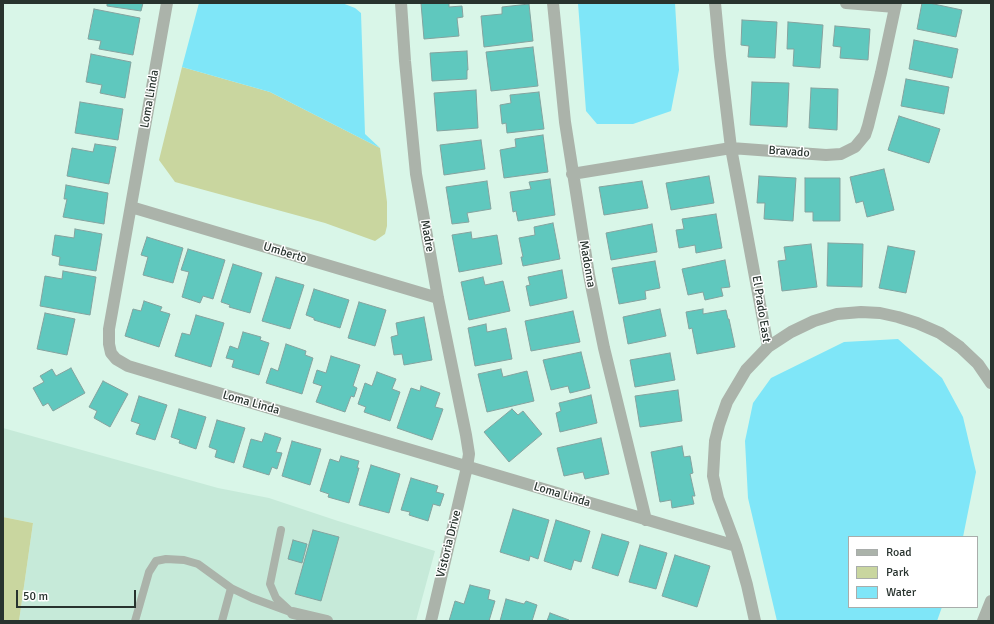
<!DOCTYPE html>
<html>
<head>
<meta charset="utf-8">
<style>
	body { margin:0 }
	#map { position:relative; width:994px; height:624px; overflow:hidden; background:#d9f6e8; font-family:Signika,sans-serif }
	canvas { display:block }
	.frame { position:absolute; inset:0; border:4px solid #28332e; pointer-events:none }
	.legend { position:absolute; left:848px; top:536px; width:130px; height:72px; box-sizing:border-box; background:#fff; border:1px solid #a9adab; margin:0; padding:5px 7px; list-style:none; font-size:12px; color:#28332e }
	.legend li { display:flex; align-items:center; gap:8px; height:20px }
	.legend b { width:20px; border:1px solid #a9adab }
	.scale { position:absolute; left:16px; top:590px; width:120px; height:18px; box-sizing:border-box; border:2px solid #28332e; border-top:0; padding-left:5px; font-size:12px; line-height:14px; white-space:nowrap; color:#28332e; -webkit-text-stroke:3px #fff; paint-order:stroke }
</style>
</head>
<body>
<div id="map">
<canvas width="994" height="624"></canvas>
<div class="frame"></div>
<ul class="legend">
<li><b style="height:5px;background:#abb3aa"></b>Road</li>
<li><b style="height:11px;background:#c9d69f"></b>Park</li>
<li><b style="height:11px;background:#7fe6f8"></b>Water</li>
</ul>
<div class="scale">50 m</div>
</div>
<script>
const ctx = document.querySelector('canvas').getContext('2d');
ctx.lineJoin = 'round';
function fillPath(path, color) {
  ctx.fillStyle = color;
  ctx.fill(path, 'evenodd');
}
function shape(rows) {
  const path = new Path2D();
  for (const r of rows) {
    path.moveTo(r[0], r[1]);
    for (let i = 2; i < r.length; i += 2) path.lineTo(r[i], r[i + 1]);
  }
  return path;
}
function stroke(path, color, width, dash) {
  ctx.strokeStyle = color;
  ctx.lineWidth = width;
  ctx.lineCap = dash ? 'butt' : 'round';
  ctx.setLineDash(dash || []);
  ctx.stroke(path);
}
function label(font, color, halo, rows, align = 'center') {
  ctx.font = font + ' Signika,sans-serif';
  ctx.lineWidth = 3;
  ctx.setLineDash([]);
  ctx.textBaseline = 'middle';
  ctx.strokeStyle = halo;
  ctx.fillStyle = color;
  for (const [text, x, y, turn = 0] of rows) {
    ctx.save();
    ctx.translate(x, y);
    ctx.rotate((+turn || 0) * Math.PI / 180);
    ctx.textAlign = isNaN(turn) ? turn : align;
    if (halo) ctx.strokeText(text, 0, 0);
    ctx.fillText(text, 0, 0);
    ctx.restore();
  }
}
const built = shape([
	[3,428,218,488,269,498,338,521,435,551,416,621,19,621,33,523,3,517]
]);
const green = shape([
	[182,67,270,92,380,148,387,202,387,226,385,234,375,241,325,223,175,182,159,160],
	[3,517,33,523,19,621,3,621]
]);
const water = shape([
	[199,3,342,3,355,8,361,13,365,134,380,148,270,92,182,67],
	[578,3,675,3,679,70,671,111,633,124,597,124,586,111],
	[898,339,942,378,963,417,976,472,963,537,849,537,849,607,942,607,937,621,777,621,748,498,745,441,753,403,771,378,844,342]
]);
const building = shape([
	[107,3,143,3,141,11,107,6,107,3],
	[421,3,449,3,449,7,462,6,463,17,457,18,459,36,424,39,421,3],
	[922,3,929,3,962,10,956,37,917,29,922,3],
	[529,4,533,41,484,47,481,16,502,14,502,7,529,4],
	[94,9,140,18,133,55,99,49,101,41,88,39,94,9],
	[742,20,777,22,775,58,748,57,749,46,741,45,742,20],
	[788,22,823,25,820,68,793,66,794,49,787,49,788,22],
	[835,26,870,29,868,60,840,58,841,47,833,46,835,26],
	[914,40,958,49,952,78,909,69,914,40],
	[533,47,538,86,491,91,486,52,533,47],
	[467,51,468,70,467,70,467,79,432,81,430,53,467,51],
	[91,54,131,62,125,98,100,93,102,85,86,82,91,54],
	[906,79,949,87,944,114,901,106,906,79],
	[752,82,789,83,787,127,750,125,752,82],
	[811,88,838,89,837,130,809,128,811,88],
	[476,90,478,128,437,131,434,93,476,90],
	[539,92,544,129,507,133,506,123,502,124,500,105,511,103,510,95,539,92],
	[80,102,123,109,118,140,75,133,80,102],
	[899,116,940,129,929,163,888,150,899,116],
	[543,135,548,172,504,178,500,150,516,147,515,139,543,135],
	[481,140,485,169,444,175,440,145,481,140],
	[95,144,116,147,109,184,67,176,72,148,93,152,95,144],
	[884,169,894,210,867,217,863,201,856,203,850,177,884,169],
	[709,176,714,203,671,210,666,183,709,176],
	[759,176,796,178,793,221,764,219,765,203,757,203,759,176],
	[805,178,840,178,840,221,813,221,813,212,805,212,805,178],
	[550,179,555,215,518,221,516,211,513,212,510,192,531,189,529,182,550,179],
	[487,181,491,209,467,213,469,222,452,224,446,187,487,181],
	[642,181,648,208,604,215,599,187,642,181],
	[66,185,108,193,104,224,63,217,67,199,64,199,66,185],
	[716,214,722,248,696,253,695,245,679,248,676,230,684,229,682,219,716,214],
	[553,223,560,259,523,266,521,257,523,257,519,238,535,235,534,227,553,223],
	[652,224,657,252,611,260,606,233,652,224],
	[75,229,102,234,96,271,59,265,60,257,52,255,55,235,74,238,75,229],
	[471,232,472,239,497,235,502,264,459,272,452,235,471,232],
	[147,237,183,248,173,283,143,275,148,257,141,255,147,237],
	[828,243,863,244,862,287,827,286,828,243],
	[811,244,817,287,782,291,778,261,786,260,784,247,811,244],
	[888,246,915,251,906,293,879,288,888,246],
	[188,249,225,260,213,299,203,296,200,303,182,297,189,272,181,270,188,249],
	[725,260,730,287,721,288,723,296,705,300,703,292,688,295,682,269,725,260],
	[655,261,660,288,645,291,646,299,619,304,612,268,655,261],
	[233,264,262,273,250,313,229,307,230,305,221,302,233,264],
	[562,270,567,298,530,306,526,286,530,285,528,277,562,270],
	[63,271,96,277,90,315,40,306,45,276,62,279,63,271],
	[276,277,304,285,290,329,262,321,276,277],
	[483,277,485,285,503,281,510,311,469,320,461,282,483,277],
	[314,289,349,300,340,328,314,320,314,318,306,315,314,289],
	[144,301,162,307,160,311,170,314,159,347,125,336,133,309,141,311,144,301],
	[359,302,386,310,375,346,348,338,359,302],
	[660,309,666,336,628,344,623,317,660,309],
	[703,309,703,314,726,310,728,319,729,319,735,347,697,354,692,328,689,329,686,312,703,309],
	[573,311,580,342,531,351,525,321,573,311],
	[45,313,75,319,67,355,37,349,45,313],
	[196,315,224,323,211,367,175,356,182,333,190,335,196,315],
	[424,317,432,360,404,365,402,354,394,355,391,337,398,335,396,323,424,317],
	[486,324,487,332,506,328,512,359,475,366,468,328,486,324],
	[243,332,261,337,260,340,269,343,259,375,232,367,234,360,226,358,230,346,238,349,243,332],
	[286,344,306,351,305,355,313,358,302,394,266,383,271,368,278,371,286,344],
	[581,352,590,388,570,393,568,386,551,390,543,360,581,352],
	[670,353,675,380,635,387,630,360,670,353],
	[331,356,360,365,353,386,357,388,354,397,351,396,345,412,316,402,322,386,313,383,317,370,326,373,331,356],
	[71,368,85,393,53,411,48,403,43,406,33,388,44,382,40,376,52,369,56,376,71,368],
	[501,369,503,377,527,371,534,401,487,412,478,374,501,369],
	[377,372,396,379,392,389,400,392,390,421,364,412,366,407,358,404,365,383,372,386,377,372],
	[103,381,128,394,110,427,94,418,97,411,89,407,103,381],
	[421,386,440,393,435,407,443,409,432,440,397,428,411,388,420,391,421,386],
	[678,390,682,421,640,427,635,396,678,390],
	[591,395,597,423,560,432,556,413,561,411,559,403,591,395],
	[139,396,167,405,155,440,136,434,140,424,131,421,139,396],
	[179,409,206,417,196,449,179,443,180,440,171,437,179,409],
	[512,409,518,415,523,411,542,434,509,462,484,432,512,409],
	[217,420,245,428,234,463,215,457,217,450,209,447,217,420],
	[265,433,281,438,276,452,282,453,277,469,272,467,269,475,243,467,251,439,262,442,265,433],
	[601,438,609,474,585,479,583,472,564,476,557,448,601,438],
	[292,441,321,449,310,485,282,476,292,441],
	[682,446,684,457,690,456,693,473,690,474,695,496,692,496,694,504,672,508,671,500,660,502,651,452,682,446],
	[341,456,359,461,357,468,359,468,349,503,328,497,329,494,320,491,330,459,339,462,341,456],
	[371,465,400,474,389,513,359,505,371,465],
	[411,478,438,486,436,492,444,494,440,506,433,504,428,521,409,515,410,512,401,510,411,478],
	[513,509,549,520,538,559,530,556,529,561,500,552,513,509],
	[556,520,590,531,581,562,574,560,571,570,544,561,556,520],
	[313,530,339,537,321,601,295,594,313,530],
	[602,534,629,542,618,576,592,568,602,534],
	[293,540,307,544,302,563,288,559,293,540],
	[640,545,667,553,656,589,629,582,640,545],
	[675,555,710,566,697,607,662,596,675,555],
	[470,585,490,590,488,599,495,601,489,621,449,621,455,601,464,604,470,585],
	[506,599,524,604,526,601,537,605,532,621,500,621,506,599],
	[550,613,569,620,568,621,547,621,550,613]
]);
const service = shape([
	[281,530,270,584,276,598,289,610],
	[135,621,149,572,156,561,166,559,184,560,198,564,231,588,252,598,293,613],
	[222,621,231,588]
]);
const minor = shape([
	[167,3,109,329,109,344,111,353,116,359,128,366,178,381,736,546],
	[401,3,405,61,416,174,438,298,466,435,469,454,467,467,431,621],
	[553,3,565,122,589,275,604,348,646,520],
	[715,3,720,56,731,148,768,347,746,370,727,402,719,425,715,441,713,476,718,498,736,546,747,585,755,621],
	[846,3,895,7],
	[572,174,731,148,826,155,841,154,855,147,865,135,868,126,881,73,896,3],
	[131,207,438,298],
	[768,347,791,332,814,321,837,314,861,312,880,313,898,317,917,323,940,333,960,347,978,364,991,383],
	[293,613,327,621],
	[983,621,991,601]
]);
const streetNames = [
	["Loma Linda",150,99,-80],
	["Bravado",789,152,4],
	["Madre",427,236,80],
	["Umberto",285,253,17],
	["Madonna",587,264,80],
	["El Prado East",761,309,81],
	["Loma Linda",251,403,16],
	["Loma Linda",562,495,17],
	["Vistoria Drive",449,544,-76]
];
fillPath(built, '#c6ead9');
fillPath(green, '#c9d69f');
fillPath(water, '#7fe6f8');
fillPath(building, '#5fc8be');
stroke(building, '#84a39f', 1);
stroke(service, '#abb3aa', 8);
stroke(minor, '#abb3aa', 12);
label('12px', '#28332e', '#fff', streetNames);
</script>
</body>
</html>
